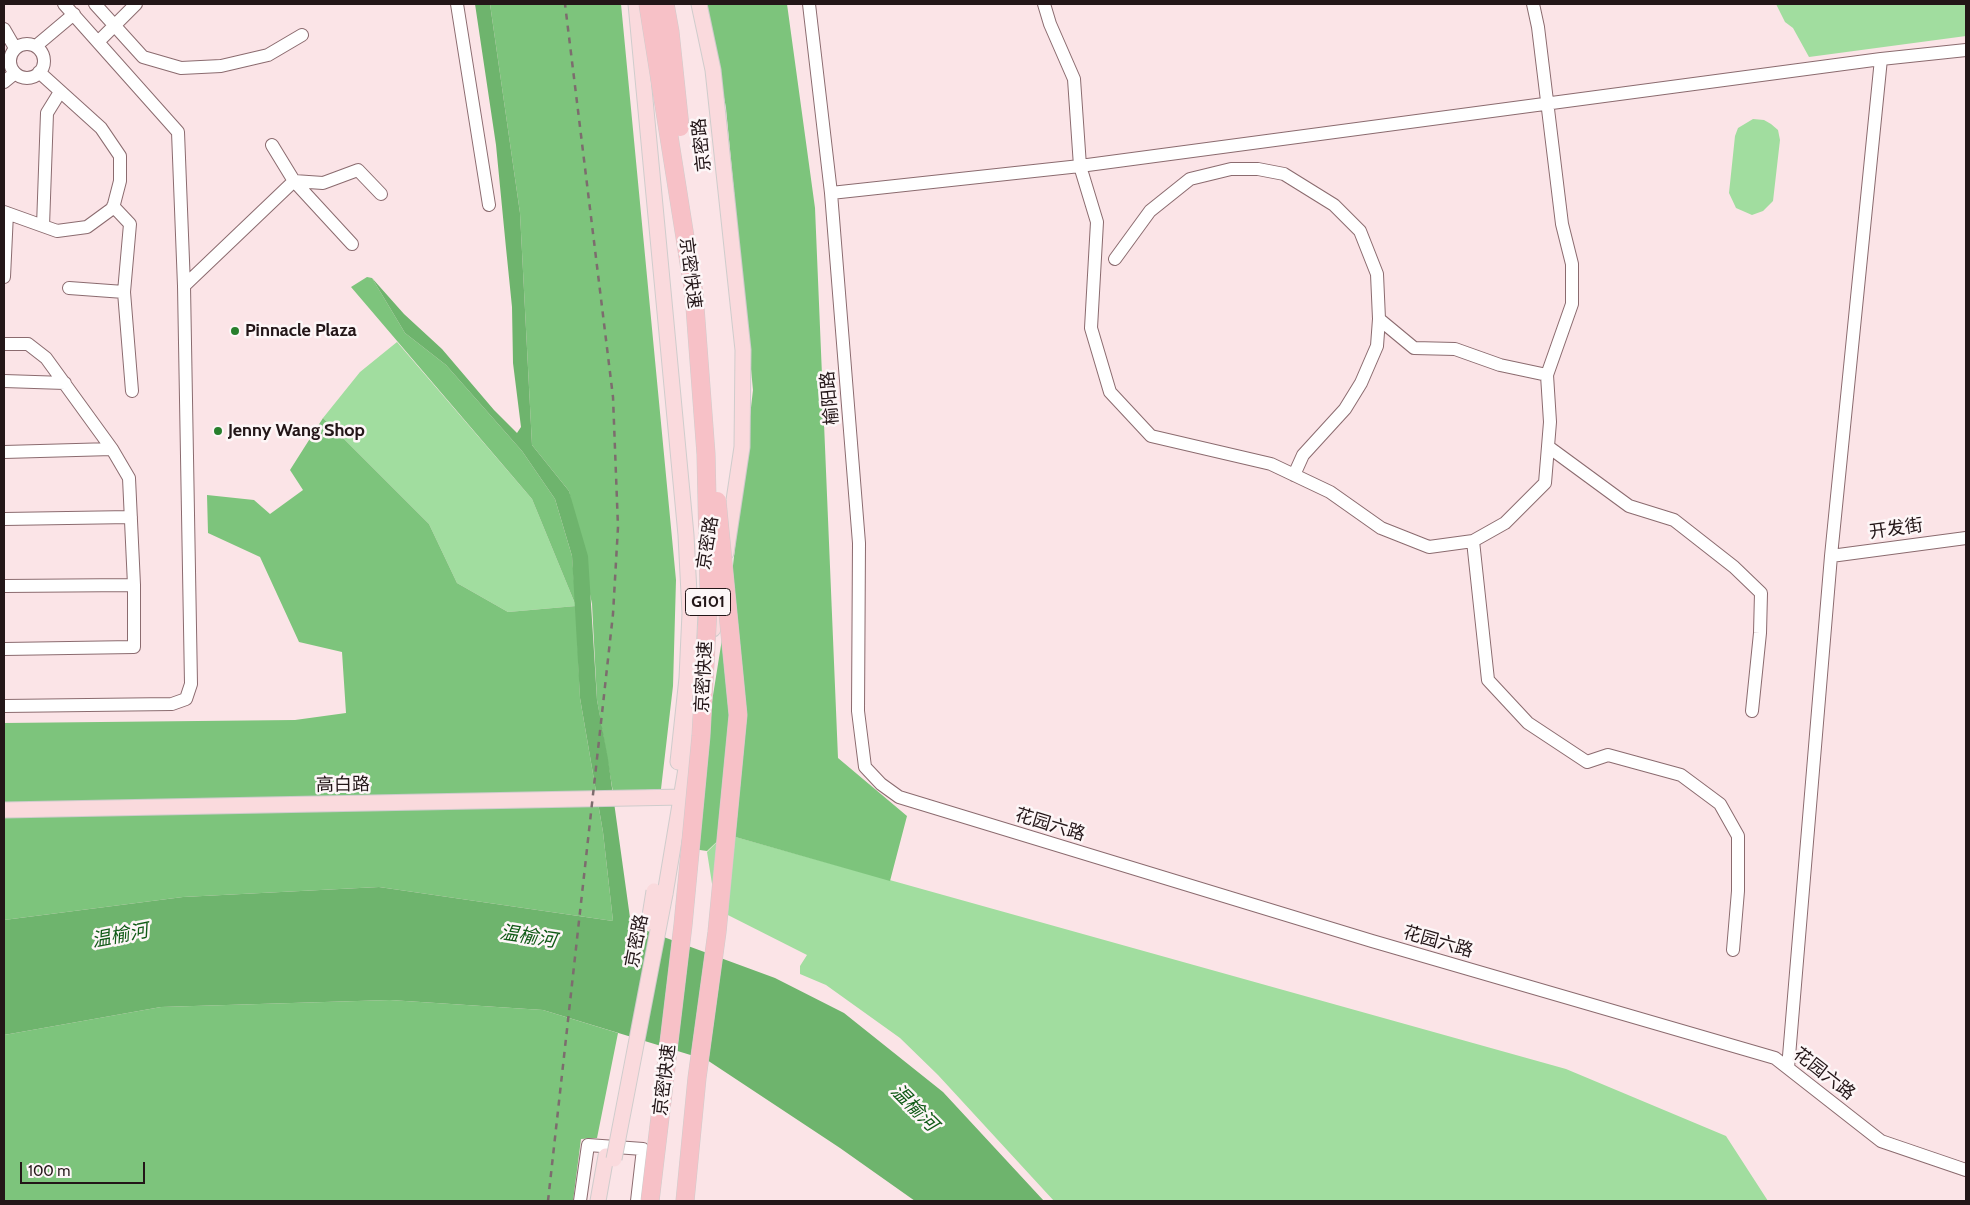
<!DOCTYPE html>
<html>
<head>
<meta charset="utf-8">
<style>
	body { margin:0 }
	#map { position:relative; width:1970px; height:1205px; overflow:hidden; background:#fbe4e7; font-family:Cabin,sans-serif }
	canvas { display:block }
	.frame { position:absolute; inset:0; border:5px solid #231618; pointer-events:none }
	.scale { position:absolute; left:20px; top:1162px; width:125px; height:22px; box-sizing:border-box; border:2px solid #231618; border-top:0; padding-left:6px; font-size:15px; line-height:18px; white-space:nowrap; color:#231618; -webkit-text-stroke:4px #fdf6f7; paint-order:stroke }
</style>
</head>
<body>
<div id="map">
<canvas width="1970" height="1205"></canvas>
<div class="frame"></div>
<div class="scale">100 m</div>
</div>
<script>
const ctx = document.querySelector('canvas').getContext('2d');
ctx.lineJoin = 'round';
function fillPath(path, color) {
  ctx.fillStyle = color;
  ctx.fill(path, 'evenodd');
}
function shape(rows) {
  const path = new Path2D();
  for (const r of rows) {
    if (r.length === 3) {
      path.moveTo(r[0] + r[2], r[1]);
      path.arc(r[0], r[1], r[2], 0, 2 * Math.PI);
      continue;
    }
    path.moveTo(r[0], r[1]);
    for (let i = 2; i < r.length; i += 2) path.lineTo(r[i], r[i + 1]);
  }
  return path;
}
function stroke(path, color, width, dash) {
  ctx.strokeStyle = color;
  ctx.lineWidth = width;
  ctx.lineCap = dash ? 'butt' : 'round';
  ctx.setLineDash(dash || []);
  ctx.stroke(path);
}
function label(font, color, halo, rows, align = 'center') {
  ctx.font = font + ' Cabin,"Noto Sans SC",sans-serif';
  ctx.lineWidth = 5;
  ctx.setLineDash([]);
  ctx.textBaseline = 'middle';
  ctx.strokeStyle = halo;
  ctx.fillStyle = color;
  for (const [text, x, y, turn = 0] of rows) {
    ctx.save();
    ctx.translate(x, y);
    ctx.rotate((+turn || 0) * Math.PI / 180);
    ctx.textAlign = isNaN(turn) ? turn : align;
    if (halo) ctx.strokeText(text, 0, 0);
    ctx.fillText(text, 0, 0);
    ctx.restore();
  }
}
const green = shape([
	[1776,4,1966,4,1966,36,1809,57,1793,28,1785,22],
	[1753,119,1764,120,1771,124,1778,130,1780,140,1773,201,1763,211,1752,215,1736,208,1729,193,1735,136,1738,128],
	[397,342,532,499,576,606,508,612,457,583,429,524,323,418,360,372],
	[725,834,1566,1069,1726,1136,1768,1201,1054,1201,938,1075,900,1038,826,985,800,974,800,966,807,955,716,909,707,852]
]);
const forest = shape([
	[490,4,621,4,676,580,673,686,661,789,613,792,597,700,592,604,569,491,532,445,520,213],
	[706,4,787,4,815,208,838,758,907,816,890,881,725,834,707,851,693,849,706,739,731,583,753,390,726,108],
	[367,277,372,278,405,333,446,365,522,451,555,499,572,556,576,606,580,698,603,832,613,921,379,887,183,897,4,920,4,723,295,720,346,713,342,652,299,642,260,557,208,533,207,495,254,500,270,514,303,490,290,470,323,418,429,524,457,583,508,612,576,606,532,499,351,287],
	[390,1000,543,1010,618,1033,597,1138,581,1139,573,1201,4,1201,4,1035,161,1007]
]);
const water = shape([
	[475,4,490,4,520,213,532,445,569,491,588,556,597,700,608,759,631,925,775,978,844,1013,943,1092,1044,1201,915,1201,840,1148,707,1060,543,1010,390,1000,161,1007,4,1035,4,920,183,897,379,887,613,921,603,832,580,698,572,556,555,499,522,451,446,365,405,333,372,278,404,314,442,349,494,410,517,433,521,427,513,363,512,307,506,248,496,145]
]);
const minor = shape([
	[95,4,143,57,181,68,221,66,268,55,302,35],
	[457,4,489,205],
	[809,4,831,193,859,543,858,711,865,767,881,784,899,797,1372,941,1775,1058,1881,1141,1966,1170],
	[1044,4,1050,24,1074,79,1080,166,1097,222,1091,328,1110,392,1151,436,1271,464,1330,492,1381,528,1429,547,1473,541,1505,523,1545,483,1550,422,1547,375,1572,304,1572,264,1562,224,1538,27,1533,4],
	[4,29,15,48],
	[98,42,136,4],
	[27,61,17],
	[36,46,74,14],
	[4,82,15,73],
	[272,145,294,181,352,244],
	[831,193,1080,166,1881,59,1966,50],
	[113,206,130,224,124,292,132,391],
	[4,212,57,231,87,227,113,208,120,181,120,156,101,128,39,72],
	[43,226,47,113,60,92],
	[1115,259,1150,211,1190,179,1231,169,1258,169,1284,174,1334,205,1360,231,1377,274,1379,319,1414,348,1455,349,1500,365,1547,375],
	[4,277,7,213],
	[184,286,294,181,323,183,358,170,381,194],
	[69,288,124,292],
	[4,344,28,344,46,358,112,449,129,478,134,585,134,647,4,649],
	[4,381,65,383],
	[1550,448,1629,506,1674,520,1734,567,1761,593,1760,633,1752,711],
	[4,452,112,449],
	[1294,475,1303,455,1345,409,1361,383,1377,346,1379,319],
	[4,519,131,517],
	[1473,541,1488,680,1528,723,1587,762,1608,755,1681,775,1720,804,1738,836,1738,891,1733,950],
	[1831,556,1966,538],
	[4,586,134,585],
	[4,706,172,704,186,699,191,684,184,286,178,132,64,4],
	[1788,1068,1831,556,1881,59],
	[580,1201,588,1145,643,1149,637,1201]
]);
const major = shape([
	[636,4,686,535,690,613,687,678,678,762],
	[699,4,713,70,743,350,742,447,726,553],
	[713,629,721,580],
	[4,810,683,797],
	[665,894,695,715],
	[598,1201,606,1156]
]);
const rail = shape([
	[548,1201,613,614,618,527,613,397,565,4]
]);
const majorBridge = shape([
	[649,922,654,891],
	[614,1159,665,894]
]);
const highwayBridge = shape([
	[648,4,694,294,706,454,709,590,701,736,683,925,650,1201],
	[665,4,670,32,680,127],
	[685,1201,697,1078,717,932,738,715,717,501]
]);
const markers = [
	[235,331,5,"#277e2c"],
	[218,431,5,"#277e2c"]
];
const shields = [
	[708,602,45]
];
const shieldNames = [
	["G101",708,602]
];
const streetNames = [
	["京密路",702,145,-96],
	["京密快速",690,273,83],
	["榆阳路",830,398,-95],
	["开发街",1896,529,-8],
	["京密路",708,543,-81],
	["京密快速",704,677,-87],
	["高白路",343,785,-1],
	["花园六路",1050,825,17],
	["京密路",637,941,-79],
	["花园六路",1438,942,16],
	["花园六路",1824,1074,38],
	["京密快速",665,1080,-83]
];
const poiNames = [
	["Pinnacle Plaza",245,331],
	["Jenny Wang Shop",228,431]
];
const waterNames = [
	["温榆河",120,936,-11],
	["温榆河",528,937,9],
	["温榆河",914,1108,45]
];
fillPath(green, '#a1dd9f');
fillPath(forest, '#7dc47c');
fillPath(water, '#6eb46d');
stroke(minor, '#8b6b6f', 14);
stroke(major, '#cfcccc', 17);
stroke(minor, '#fff', 12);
stroke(major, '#fadadd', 15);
stroke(rail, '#7d6c6e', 2.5, [6, 6]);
stroke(majorBridge, '#cfcccc', 17, []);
stroke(highwayBridge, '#cfcccc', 19, []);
stroke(majorBridge, '#fadadd', 15);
stroke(highwayBridge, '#f7c1c7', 18);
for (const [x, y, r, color] of markers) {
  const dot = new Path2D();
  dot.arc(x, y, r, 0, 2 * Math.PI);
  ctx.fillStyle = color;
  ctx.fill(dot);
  stroke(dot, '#fdf6f7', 2);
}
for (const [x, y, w] of shields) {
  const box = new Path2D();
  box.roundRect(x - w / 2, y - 13.5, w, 27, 4);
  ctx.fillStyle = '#fdf6f7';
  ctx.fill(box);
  stroke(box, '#231618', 1);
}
label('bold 16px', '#231618', null, shieldNames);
label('18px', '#231618', '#fdf6f7', streetNames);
label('bold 18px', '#231618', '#fdf6f7', poiNames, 'left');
label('italic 19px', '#105a16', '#fdf6f7', waterNames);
</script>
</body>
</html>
